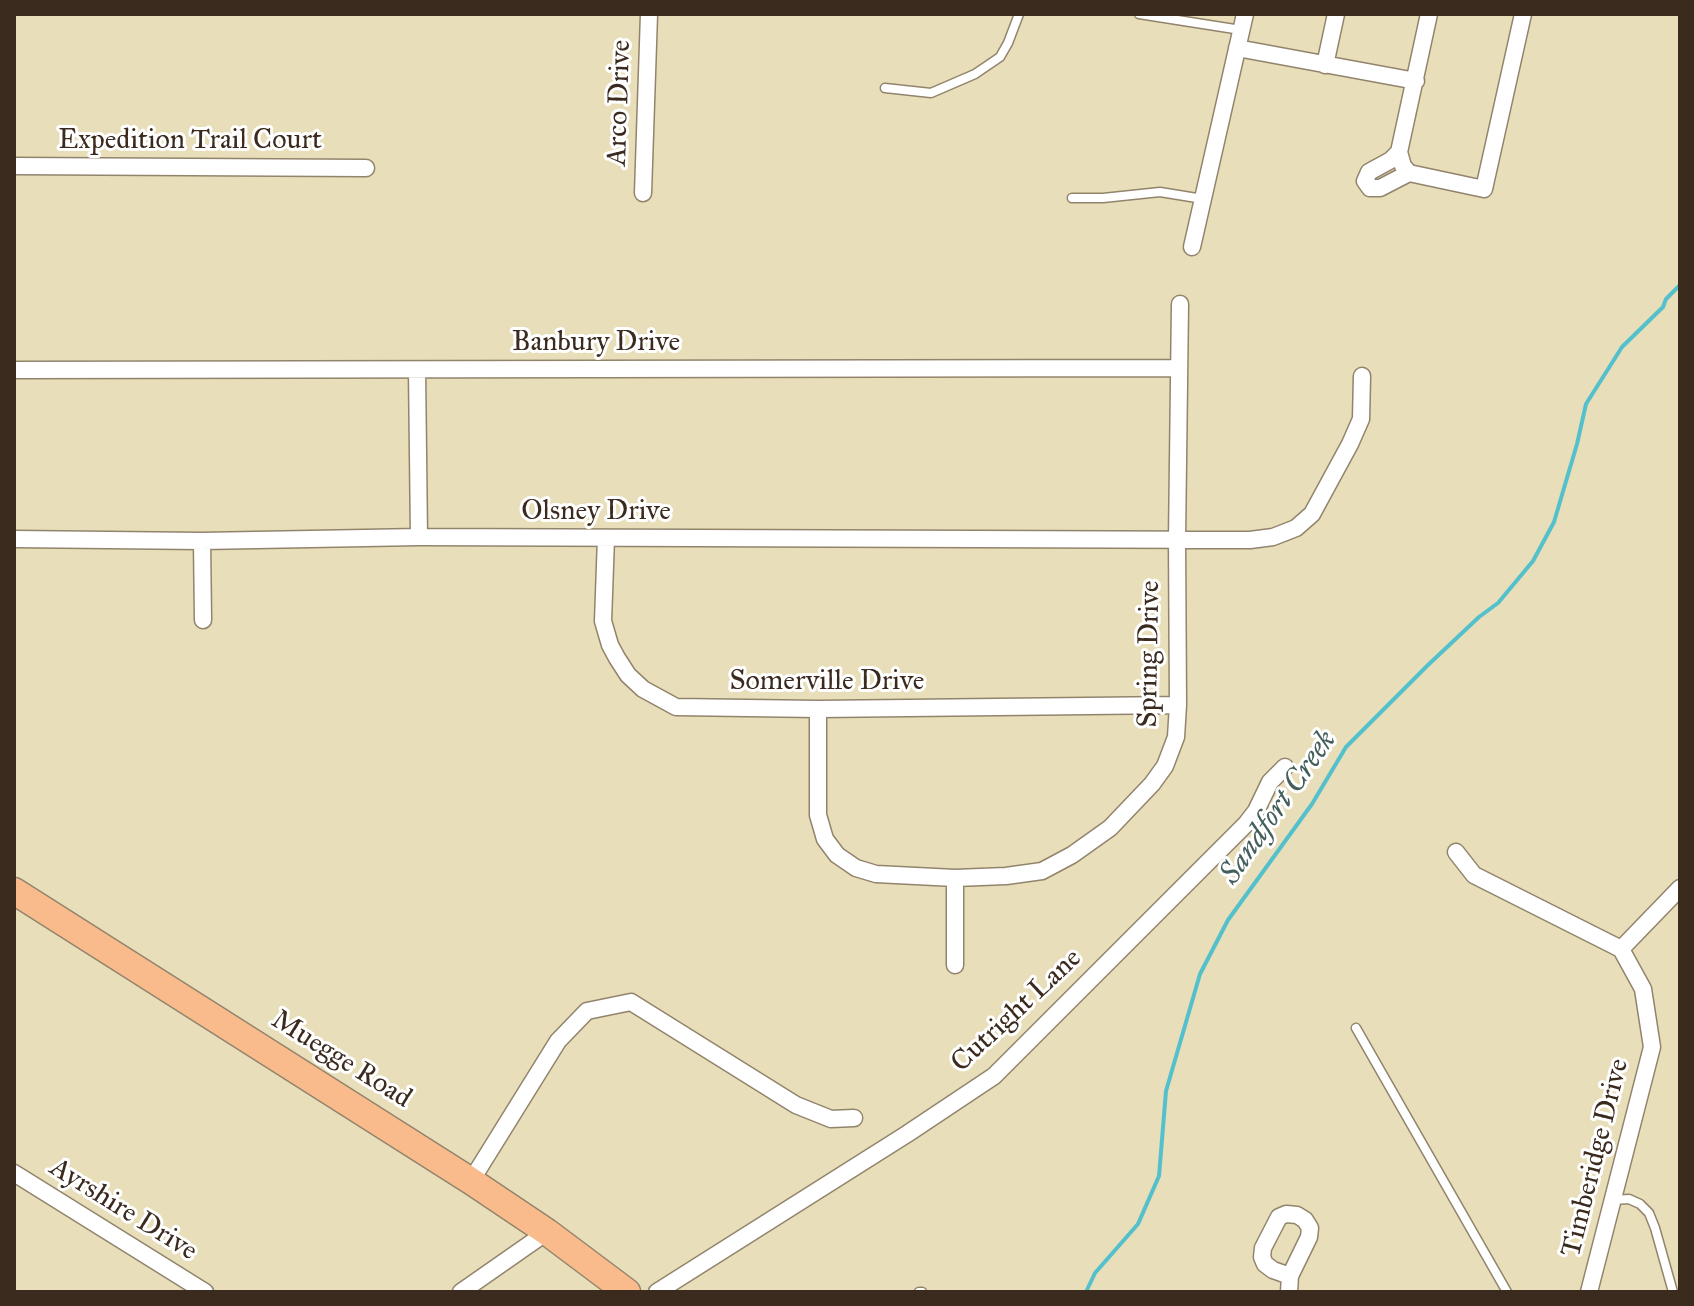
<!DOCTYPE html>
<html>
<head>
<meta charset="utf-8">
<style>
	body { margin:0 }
	#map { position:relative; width:1694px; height:1306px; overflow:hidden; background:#e8deb9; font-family:"IM FELL Great Primer",serif }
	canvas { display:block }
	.frame { position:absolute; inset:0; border:16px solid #3b2a1e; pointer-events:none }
</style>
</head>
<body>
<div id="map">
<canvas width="1694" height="1306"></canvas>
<div class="frame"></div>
</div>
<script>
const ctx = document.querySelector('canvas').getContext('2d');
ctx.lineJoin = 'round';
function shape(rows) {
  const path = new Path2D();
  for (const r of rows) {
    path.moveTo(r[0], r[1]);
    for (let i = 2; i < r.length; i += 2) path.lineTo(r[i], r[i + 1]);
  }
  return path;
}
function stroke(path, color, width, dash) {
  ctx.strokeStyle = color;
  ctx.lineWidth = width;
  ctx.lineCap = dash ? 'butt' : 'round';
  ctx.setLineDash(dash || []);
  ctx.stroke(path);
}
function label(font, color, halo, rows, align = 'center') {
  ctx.font = font + ' "IM FELL Great Primer",serif';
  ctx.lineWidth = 6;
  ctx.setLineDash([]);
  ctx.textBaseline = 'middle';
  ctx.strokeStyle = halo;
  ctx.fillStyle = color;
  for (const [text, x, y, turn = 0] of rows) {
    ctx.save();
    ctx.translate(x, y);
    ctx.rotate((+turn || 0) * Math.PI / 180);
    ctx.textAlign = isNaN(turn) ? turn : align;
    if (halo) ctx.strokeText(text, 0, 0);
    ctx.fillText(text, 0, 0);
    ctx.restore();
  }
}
const stream = shape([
	[1086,1292,1095,1273,1138,1224,1159,1176,1166,1091,1200,974,1228,920,1312,804,1346,747,1428,665,1479,617,1498,603,1533,561,1554,522,1577,444,1586,404,1622,347,1663,307,1666,299,1680,285]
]);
const lane = shape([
	[1139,14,1241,30],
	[885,88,931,93,975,74,1000,57,1008,43,1019,14],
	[1072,198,1103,198,1160,192,1203,199],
	[1356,1028,1507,1292],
	[1613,1200,1629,1199,1640,1204,1649,1213,1655,1228,1673,1292],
	[919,1292,922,1292]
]);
const street = shape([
	[1429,14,1399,152,1403,166,1409,173,1484,189,1523,14],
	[1237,48,1416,81],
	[1325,65,1336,14],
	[1399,152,1391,160,1369,172,1365,181,1370,188,1380,188,1409,173],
	[14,166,366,168],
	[643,193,649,14],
	[1192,247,1245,14],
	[14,370,1179,368],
	[417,370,419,537],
	[606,538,603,621,610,645,617,658,628,675,643,689,676,707,818,709,1178,705],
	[14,539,202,541,419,537,1250,540,1273,537,1296,528,1312,514,1350,444,1361,419,1362,376],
	[202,541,203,620],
	[818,709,818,815,825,839,837,855,856,868,876,874,955,878,1006,876,1042,871,1072,855,1110,828,1152,784,1165,766,1176,737,1178,705,1177,540,1180,304],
	[1456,852,1474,875,1621,949,1643,989,1652,1047,1589,1292],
	[1621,949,1680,888],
	[955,965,955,878],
	[14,1173,205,1292],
	[471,1181,558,1041,587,1011,631,1002,796,1105,831,1119,854,1118],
	[461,1292,547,1232],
	[657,1292,907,1134,994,1076,1246,824,1256,811,1270,782,1285,767],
	[1289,1292,1290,1276,1309,1237,1310,1228,1305,1220,1297,1215,1286,1214,1279,1217,1263,1248,1262,1257,1265,1264,1273,1270,1290,1276]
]);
const primary = shape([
	[14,891,471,1181,547,1232,627,1292]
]);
const streetNames = [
	["Arco Drive",620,103,-88],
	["Expedition Trail Court",190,141],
	["Banbury Drive",596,343],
	["Olsney Drive",596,512],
	["Spring Drive",1150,654,-89],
	["Somerville Drive",827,682],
	["Cutright Lane",1017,1011,-43],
	["Muegge Road",341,1060,32],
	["Timberidge Drive",1596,1158,-76],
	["Ayrshire Drive",123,1210,32]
];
const waterNames = [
	["Sandfort Creek",1279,808,-55]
];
stroke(stream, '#54c0cc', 4);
stroke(lane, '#92846c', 11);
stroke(street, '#92846c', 19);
stroke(primary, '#92846c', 29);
stroke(lane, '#fff', 8);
stroke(street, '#fff', 16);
stroke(primary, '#fabb8c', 26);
label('28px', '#3b2a1e', '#fff', streetNames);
label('italic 30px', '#445e5b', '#fff', waterNames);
</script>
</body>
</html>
